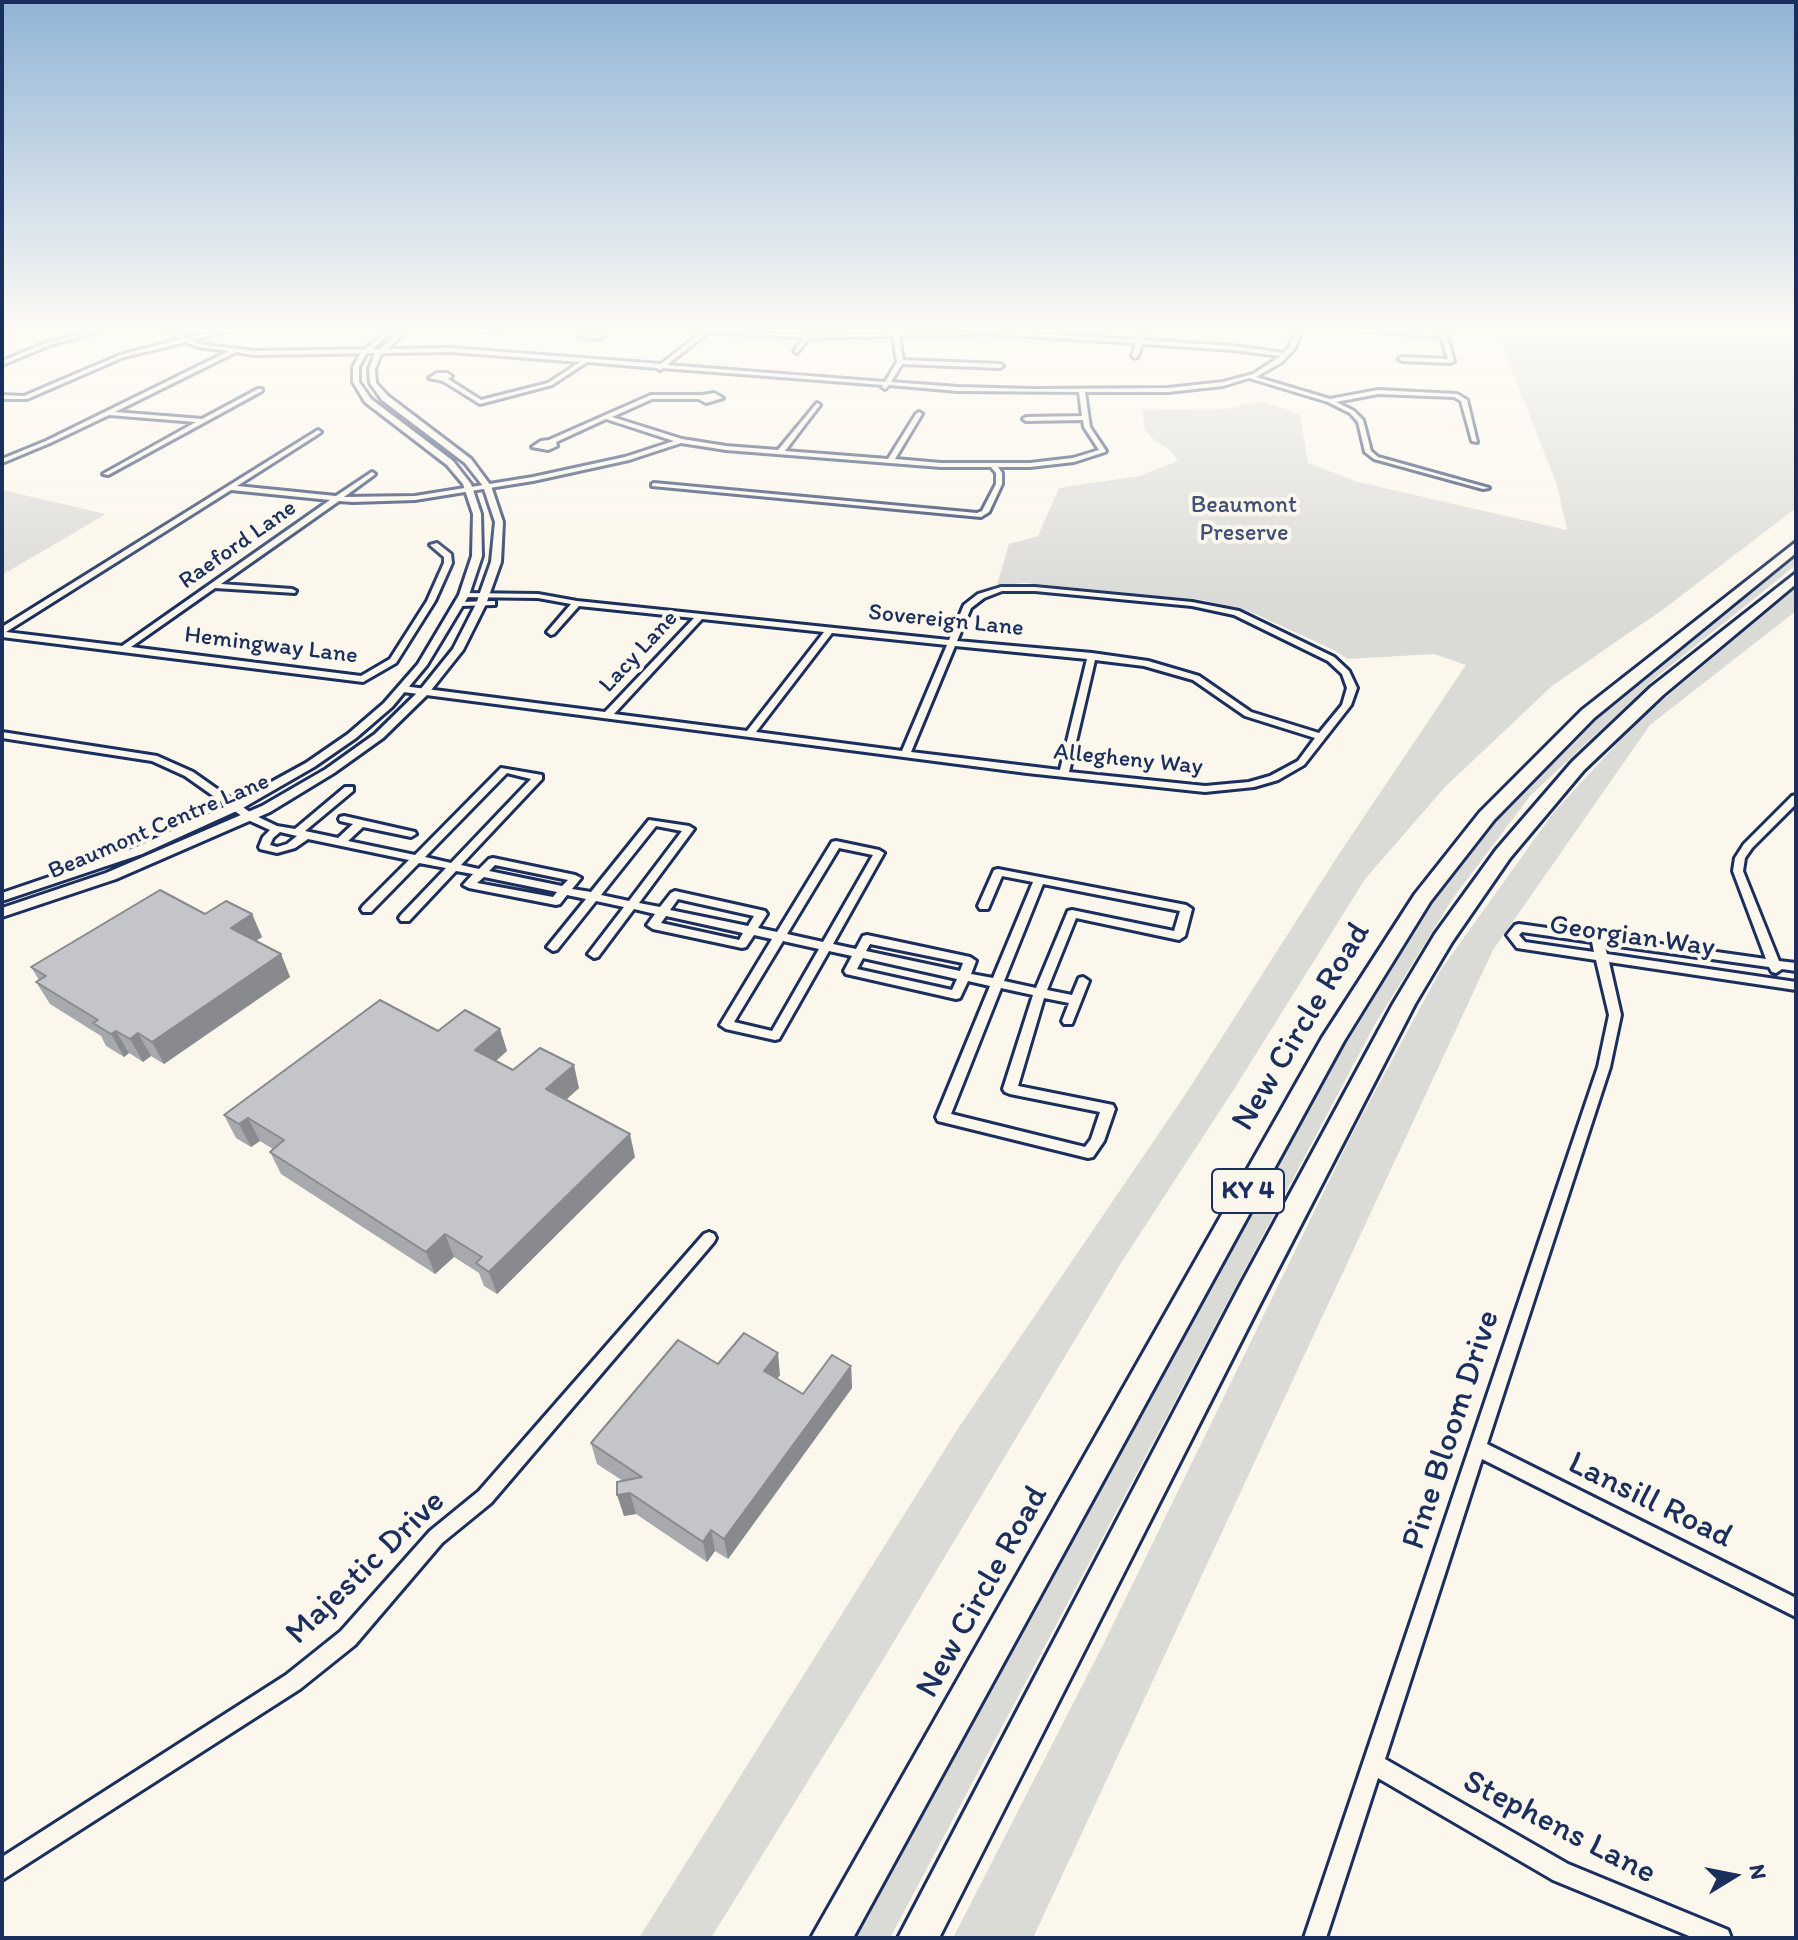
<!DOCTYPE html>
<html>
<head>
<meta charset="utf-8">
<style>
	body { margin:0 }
	#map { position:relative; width:1798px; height:1940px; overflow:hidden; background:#fbf7ec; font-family:Itim,sans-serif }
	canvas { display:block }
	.frame { position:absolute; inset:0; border:4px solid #1b2f5e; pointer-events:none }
	.north { position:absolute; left:1694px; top:1836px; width:80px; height:80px; -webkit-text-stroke:6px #fbf7ec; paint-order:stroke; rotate:80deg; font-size:22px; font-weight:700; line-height:32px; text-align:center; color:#1b2f5e }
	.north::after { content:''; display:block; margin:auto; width:28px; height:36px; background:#1b2f5e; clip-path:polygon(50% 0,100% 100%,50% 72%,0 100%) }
</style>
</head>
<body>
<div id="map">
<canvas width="1798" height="1940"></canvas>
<div class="frame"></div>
<div class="north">N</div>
</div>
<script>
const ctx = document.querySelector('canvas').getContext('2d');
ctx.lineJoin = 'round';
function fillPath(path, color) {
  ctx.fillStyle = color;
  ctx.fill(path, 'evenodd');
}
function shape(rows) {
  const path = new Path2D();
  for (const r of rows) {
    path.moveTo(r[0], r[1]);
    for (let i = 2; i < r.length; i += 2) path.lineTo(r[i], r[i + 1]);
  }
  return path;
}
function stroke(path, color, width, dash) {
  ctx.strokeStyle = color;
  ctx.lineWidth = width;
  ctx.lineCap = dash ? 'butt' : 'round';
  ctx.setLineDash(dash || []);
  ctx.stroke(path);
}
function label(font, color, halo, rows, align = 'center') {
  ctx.font = font + ' Itim,sans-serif';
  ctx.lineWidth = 8;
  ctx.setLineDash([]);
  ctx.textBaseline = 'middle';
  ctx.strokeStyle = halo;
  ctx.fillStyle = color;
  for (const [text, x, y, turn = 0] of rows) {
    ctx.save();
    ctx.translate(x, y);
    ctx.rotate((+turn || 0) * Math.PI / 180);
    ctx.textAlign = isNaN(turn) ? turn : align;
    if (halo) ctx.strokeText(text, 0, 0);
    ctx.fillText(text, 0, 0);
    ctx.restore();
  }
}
const green = shape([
	[1496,330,1796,330,1796,508,1665,608,1552,686,1445,787,1365,879,1236,1086,1121,1263,881,1663,711,1938,639,1938,959,1427,1187,1092,1339,854,1466,665,1434,654,1347,659,1334,650,1251,612,1203,600,1025,583,997,585,1009,544,1038,536,1059,488,1139,476,1178,461,1168,448,1155,441,1145,430,1142,410,1227,409,1260,401,1300,414,1308,463,1358,482,1567,530,1557,485],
	[2,490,106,514,2,575],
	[1796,553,1796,565,1659,675,1530,796,1453,898,1374,1026,890,1938,851,1938,1324,1077,1441,887,1518,791,1617,697],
	[1796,587,1796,611,1650,725,1493,950,1033,1938,953,1938,1103,1645,1352,1134,1440,971,1554,812,1638,721]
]);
const minor = shape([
	[97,330,106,330,50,345,2,365,2,361,46,343,97,330],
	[162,330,169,330,187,338,220,330,229,330,192,340,199,344,254,351,451,348,661,364,703,331,701,330,817,335,893,333,892,330,898,330,898,333,989,330,1137,340,1140,330,1146,330,1143,340,1233,346,1284,353,1289,347,1296,330,1302,330,1295,348,1282,362,1256,377,1330,399,1378,390,1457,394,1467,400,1477,442,1472,441,1461,401,1454,397,1378,394,1336,402,1354,411,1363,420,1371,451,1378,457,1489,488,1483,489,1374,459,1365,452,1358,422,1350,413,1328,402,1249,378,1223,386,1168,392,1085,392,1090,427,1106,451,1105,452,1074,462,1030,467,998,467,1002,473,1002,484,989,512,981,517,652,486,652,484,654,483,977,513,982,511,996,484,996,473,991,467,941,467,726,450,681,443,629,460,533,481,415,500,353,502,339,501,221,584,292,589,296,591,295,593,215,588,131,647,361,676,390,659,427,601,444,563,444,557,430,545,437,543,451,554,452,563,435,601,396,663,363,682,2,637,2,627,318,430,321,432,320,433,237,486,336,496,372,472,375,474,374,475,344,497,415,496,533,477,625,457,674,441,606,419,556,442,557,446,548,450,532,447,541,441,549,440,651,395,702,395,714,393,723,398,706,403,699,399,652,399,612,417,682,439,726,446,778,450,817,403,820,405,785,451,888,459,916,414,919,412,922,414,895,459,941,463,1030,463,1073,458,1099,450,1084,427,1083,420,1026,421,1023,419,1026,417,1082,416,1079,392,958,391,889,385,885,389,882,387,883,385,663,368,660,370,657,368,587,362,552,385,480,404,443,381,429,378,437,373,447,373,452,376,448,379,481,400,548,383,580,362,451,352,254,355,236,352,115,412,202,419,258,389,262,389,262,391,108,475,103,474,196,422,109,415,50,443,2,463,2,459,46,441,229,351,198,347,186,342,124,357,27,399,2,399,2,395,24,396,120,355,181,339,162,330],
	[709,332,804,338,794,351,797,353,809,338,893,336,897,362,885,382,667,365,709,332],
	[989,334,1136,343,1132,356,1135,358,1138,356,1142,344,1233,350,1281,356,1253,374,1223,382,1168,388,1034,389,958,387,891,382,902,364,1000,368,1003,366,1000,364,903,360,899,336,989,334],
	[231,490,330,500,122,646,6,632,231,490],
	[477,330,499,330,496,332,477,330],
	[1361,330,1440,333,1439,330,1445,330,1454,361,1451,363,1402,361,1399,359,1402,357,1448,359,1441,337,1361,330],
	[593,332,603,337,600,339,580,337,583,334,593,332],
	[1001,587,1035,587,1192,602,1239,611,1334,657,1349,671,1357,688,1351,705,1304,765,1278,780,1254,787,1205,792,1027,773,403,692,398,689,403,686,605,712,694,618,579,606,554,634,551,635,547,632,571,604,538,598,461,597,460,595,464,593,538,594,577,601,949,640,964,605,978,594,1001,587],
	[1002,591,1035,591,1192,606,1234,615,1328,661,1342,674,1347,688,1342,705,1319,733,1251,712,1199,676,1148,661,1092,653,957,641,971,608,984,598,1002,591],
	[702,619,824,632,747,731,614,714,702,619],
	[832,633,947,645,902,751,756,732,832,633],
	[955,646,1087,659,1060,770,911,752,955,646],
	[1095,660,1144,666,1193,680,1245,716,1315,738,1298,761,1270,776,1249,782,1205,786,1069,772,1095,660],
	[492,601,495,601,495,605,460,606,456,604,460,602,492,601],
	[2,732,157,756,193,772,254,815,277,826,295,829,345,787,353,787,353,791,305,831,338,838,353,824,340,821,339,819,340,817,344,816,415,832,416,834,411,837,363,827,348,841,415,855,501,768,542,775,542,779,461,865,479,869,489,859,493,858,575,875,581,878,572,889,591,892,649,820,689,826,694,829,639,903,660,907,671,893,675,891,765,911,767,914,758,928,777,932,832,842,836,841,879,850,884,853,833,944,856,949,863,936,867,935,970,957,976,961,971,974,993,978,1033,882,1002,876,988,909,980,909,978,906,994,870,998,869,1186,905,1192,909,1185,936,1179,940,1076,918,1047,990,1072,995,1079,978,1083,977,1089,981,1072,1024,1064,1024,1062,1021,1069,1003,1044,998,1018,1086,1113,1105,1115,1109,1104,1141,1093,1157,1088,1158,938,1121,936,1117,990,986,968,981,960,998,956,999,846,974,844,971,852,956,829,951,779,1039,775,1040,726,1029,720,1025,772,939,754,935,746,947,742,948,653,929,647,925,655,914,634,909,598,957,594,958,588,954,624,907,596,901,557,950,553,951,547,947,586,899,567,895,560,904,556,905,469,888,463,885,473,874,456,871,409,921,401,921,399,918,401,915,446,868,419,863,371,912,363,912,361,909,363,906,409,860,308,839,295,848,277,853,260,849,259,847,263,837,270,830,246,819,185,776,152,761,2,738,2,732],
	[507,773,531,779,451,863,425,857,507,773],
	[656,826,682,831,629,901,601,895,656,826],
	[280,832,297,836,287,844,277,847,270,845,273,838,280,832],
	[839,848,873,855,823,942,787,934,839,848],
	[495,865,568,880,562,886,489,871,495,865],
	[484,877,557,892,553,897,477,883,484,877],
	[1043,884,1180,911,1174,931,1072,910,1068,911,1036,988,1004,981,1043,884],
	[678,899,754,916,748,926,670,910,678,899],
	[666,916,743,933,739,940,661,923,666,916],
	[783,941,819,949,772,1031,734,1022,783,941],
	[870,944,963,963,960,971,866,951,870,944],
	[863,958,957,979,952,990,857,969,863,958],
	[1001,988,1033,995,1003,1089,1005,1092,1010,1094,1100,1112,1091,1139,1085,1147,951,1114,1001,988],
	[1796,795,1796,804,1752,848,1745,858,1743,871,1779,961,1796,963,1796,971,1782,969,1776,973,1772,972,1769,967,1604,944,1607,954,1796,982,1796,990,1609,962,1621,1015,1610,1067,1487,1444,1796,1598,1796,1617,1482,1459,1385,1759,1568,1864,1728,1930,1731,1938,1694,1938,1553,1880,1378,1778,1326,1938,1304,1938,1598,1067,1609,1015,1596,960,1517,948,1507,935,1515,925,1519,924,1766,959,1733,871,1735,858,1744,844,1792,796,1796,795],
	[1522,932,1592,942,1594,952,1525,942,1519,935,1522,932],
	[709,1232,714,1234,716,1238,714,1242,491,1503,442,1543,355,1645,300,1689,2,1880,2,1857,286,1675,341,1631,430,1531,479,1491,704,1234,709,1232]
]);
const tertiary = shape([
	[389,330,394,331,366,354,359,367,359,382,371,399,453,461,471,484,481,514,482,556,469,595,427,665,392,707,356,738,314,767,241,809,142,854,2,901,2,893,134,848,233,803,306,763,348,734,384,703,418,664,459,595,472,556,473,514,463,484,447,465,365,402,353,382,353,367,361,352,389,330],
	[402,330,409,330,381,354,375,369,376,383,388,396,471,459,491,486,503,522,501,562,486,604,463,650,428,694,383,738,334,773,270,812,116,879,2,917,2,908,106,873,262,806,326,769,375,734,420,690,453,649,476,604,491,562,495,522,483,486,465,463,382,400,370,383,369,369,375,353,402,330]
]);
const motorway = shape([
	[1796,542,1796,553,1594,718,1494,820,1430,902,1344,1041,853,1938,811,1938,1322,1038,1415,894,1480,812,1582,710,1796,542],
	[1796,573,1796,584,1663,695,1584,770,1510,858,1452,942,1415,1004,1260,1304,939,1938,898,1938,1240,1286,1393,1004,1435,934,1496,850,1572,762,1651,687,1796,573]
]);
const wall = shape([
	[205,914,252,914,262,937,256,941,281,954,290,977,164,1064,151,1056,143,1062,129,1053,124,1057,106,1046,101,1036,50,1004,36,982,39,980,31,967],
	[500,1029,507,1051,496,1061,513,1070,579,1088,566,1100,635,1157,497,1294,484,1286,479,1273,454,1257,435,1274,281,1174,270,1152,273,1149,260,1141,251,1147,236,1138,224,1115,438,1031],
	[718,1364,780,1375,777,1379,803,1394,851,1366,852,1388,728,1559,715,1551,707,1562,636,1514,624,1516,623,1481,597,1464,591,1443]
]);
const shadedWall = shape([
	[252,914,262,937,241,950,231,928],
	[281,954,290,977,164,1064,152,1042],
	[500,1029,507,1051,482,1072,475,1050],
	[116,1031,129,1053,124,1057,111,1034],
	[138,1033,151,1056,143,1062,130,1039],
	[574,1065,579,1088,552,1112,546,1089],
	[248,1118,260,1141,251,1147,239,1124],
	[630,1134,635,1157,497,1294,489,1272],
	[445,1234,454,1257,435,1274,426,1252],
	[778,1353,780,1375,766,1393,764,1371],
	[851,1366,852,1388,728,1559,724,1539],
	[630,1493,636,1514,624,1516,617,1495],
	[711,1530,715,1551,707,1562,703,1542]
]);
const building = shape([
	[160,890,205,914,226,901,252,914,231,928,281,954,152,1042,138,1033,130,1039,116,1031,111,1034,93,1023,98,1020,36,982,46,976,31,967,160,890],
	[380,1000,438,1031,465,1010,500,1029,475,1050,513,1070,540,1048,574,1065,546,1089,630,1134,489,1272,476,1263,482,1257,445,1234,426,1252,270,1152,284,1140,248,1118,239,1124,224,1115,380,1000],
	[744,1333,778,1353,764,1371,803,1394,832,1355,851,1366,724,1539,711,1530,703,1542,630,1493,617,1495,617,1482,642,1477,591,1443,678,1340,718,1364,744,1333]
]);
const farParknames = [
	["Beaumont",1244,506],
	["Preserve",1244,534]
];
const farStreetnames = [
	["Raeford Lane",238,545,-35],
	["Sovereign Lane",946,621,6],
	["Hemingway Lane",271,646,7],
	["Lacy Lane",639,652,-47],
	["Allegheny Way",1128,760,6],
	["Beaumont Centre Lane",159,827,-23]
];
const shields = [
	[1248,1191,72]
];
const shieldNames = [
	["KY 4",1248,1191]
];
const streetNames = [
	["Georgian Way",1632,937,8]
];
const nearStreetnames = [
	["New Circle Road",1302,1027,-59],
	["Pine Bloom Drive",1452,1430,-72],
	["Lansill Road",1650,1501,26],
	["Majestic Drive",366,1568,-44],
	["New Circle Road",983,1592,-61],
	["Stephens Lane",1559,1828,27]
];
fillPath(green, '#dadad7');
stroke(minor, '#1b2f5e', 6);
stroke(tertiary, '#1b2f5e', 6);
stroke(motorway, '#1b2f5e', 6);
fillPath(minor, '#fbf7ec');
fillPath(tertiary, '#fbf7ec');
fillPath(motorway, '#fbf7ec');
fillPath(wall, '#a8a9ad');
fillPath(shadedWall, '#888a8d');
fillPath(building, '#c3c5c9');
stroke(building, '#888a8d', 2);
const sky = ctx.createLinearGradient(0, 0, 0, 601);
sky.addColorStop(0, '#91b4d6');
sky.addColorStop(0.55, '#fdfbf6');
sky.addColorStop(1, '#fdfbf600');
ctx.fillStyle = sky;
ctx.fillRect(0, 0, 1798, 601);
label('24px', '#415176', '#fbf7ec', farParknames);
label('24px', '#1b2f5e', '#fbf7ec', farStreetnames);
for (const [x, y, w] of shields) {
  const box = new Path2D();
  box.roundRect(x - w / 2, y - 22, w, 44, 6);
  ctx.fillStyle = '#fbf7ec';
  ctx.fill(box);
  stroke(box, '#1b2f5e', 2);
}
label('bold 26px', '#1b2f5e', null, shieldNames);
label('28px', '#1b2f5e', '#fbf7ec', streetNames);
label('34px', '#1b2f5e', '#fbf7ec', nearStreetnames);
</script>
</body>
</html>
